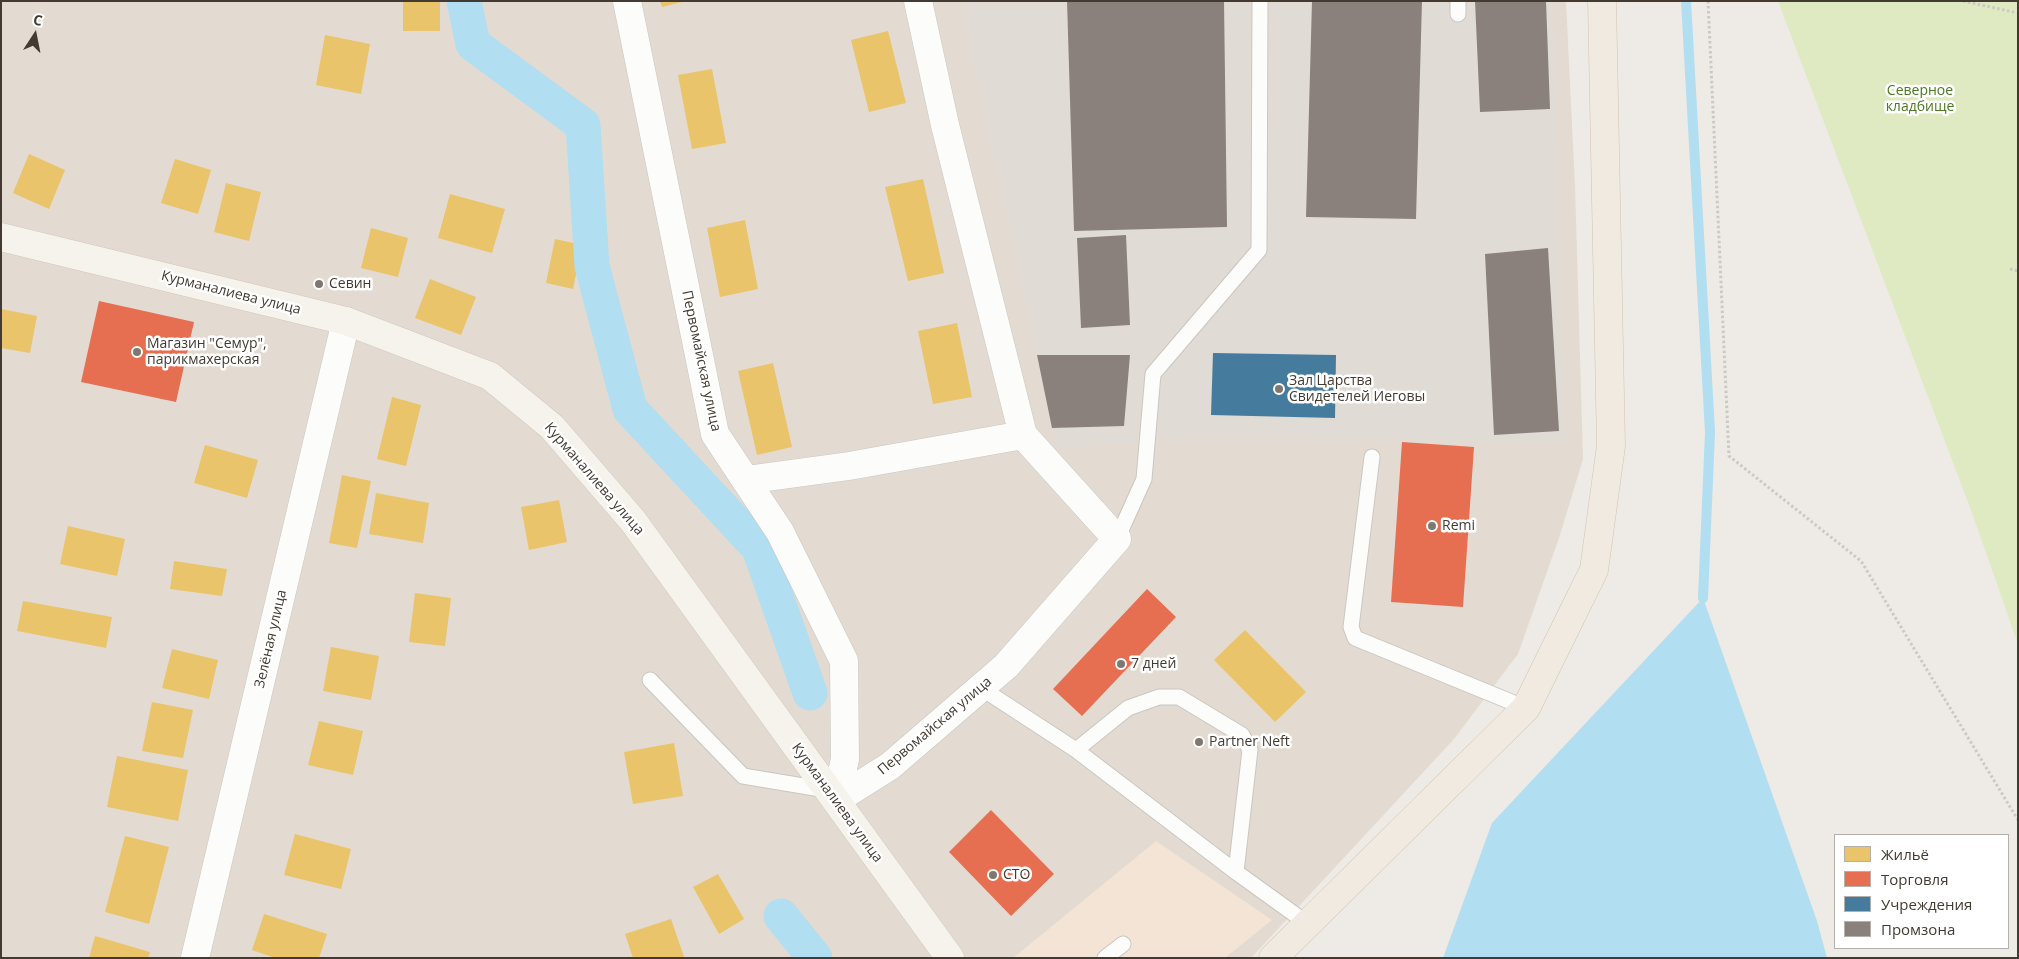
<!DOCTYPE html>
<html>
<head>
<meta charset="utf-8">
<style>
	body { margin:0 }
	#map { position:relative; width:2019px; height:959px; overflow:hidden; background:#eeeae5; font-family:"Open Sans",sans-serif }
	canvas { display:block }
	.frame { position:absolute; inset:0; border:2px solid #433b32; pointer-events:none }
	.legend { position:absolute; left:1834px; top:834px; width:175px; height:115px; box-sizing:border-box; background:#fff; border:1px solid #b4b1ad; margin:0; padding:6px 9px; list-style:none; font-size:15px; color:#433b32 }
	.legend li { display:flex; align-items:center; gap:10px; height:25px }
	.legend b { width:25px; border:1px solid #b4b1ad }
	.north { position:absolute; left:10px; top:10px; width:50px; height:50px; -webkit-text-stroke:4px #fff; paint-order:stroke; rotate:11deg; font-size:14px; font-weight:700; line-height:20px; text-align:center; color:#433b32 }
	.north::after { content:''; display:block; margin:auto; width:18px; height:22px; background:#433b32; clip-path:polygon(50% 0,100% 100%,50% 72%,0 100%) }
</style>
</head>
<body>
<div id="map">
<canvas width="2019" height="959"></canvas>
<div class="frame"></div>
<ul class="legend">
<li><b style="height:14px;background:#e9c46a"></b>Жильё</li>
<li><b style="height:14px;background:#e76f51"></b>Торговля</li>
<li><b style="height:14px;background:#457b9d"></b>Учреждения</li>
<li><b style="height:14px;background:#8a817c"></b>Промзона</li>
</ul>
<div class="north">С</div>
</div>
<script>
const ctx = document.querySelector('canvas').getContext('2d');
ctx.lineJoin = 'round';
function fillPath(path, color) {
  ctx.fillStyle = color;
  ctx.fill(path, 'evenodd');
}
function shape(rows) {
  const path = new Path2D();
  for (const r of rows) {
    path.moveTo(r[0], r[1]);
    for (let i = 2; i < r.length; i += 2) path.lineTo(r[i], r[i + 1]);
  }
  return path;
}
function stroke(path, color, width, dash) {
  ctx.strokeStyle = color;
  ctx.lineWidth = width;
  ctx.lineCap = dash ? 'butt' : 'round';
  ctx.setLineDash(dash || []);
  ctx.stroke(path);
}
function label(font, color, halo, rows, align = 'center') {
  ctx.font = font + ' "Open Sans",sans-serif';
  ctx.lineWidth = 5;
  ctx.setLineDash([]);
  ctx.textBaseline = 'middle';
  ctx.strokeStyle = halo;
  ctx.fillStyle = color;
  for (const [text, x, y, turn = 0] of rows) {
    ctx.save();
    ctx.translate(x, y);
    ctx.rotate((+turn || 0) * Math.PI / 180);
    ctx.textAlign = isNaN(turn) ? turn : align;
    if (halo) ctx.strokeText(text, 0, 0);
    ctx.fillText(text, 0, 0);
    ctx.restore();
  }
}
const residential = shape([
	[1,1,1566,1,1575,186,1583,459,1560,535,1518,654,1454,739,1251,958,1,958]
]);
const commercial = shape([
	[1156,841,1272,920,1225,958,1013,958]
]);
const industrial = shape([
	[960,1,1552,1,1565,443,1206,437,1058,448]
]);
const green = shape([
	[1778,1,2018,1,2018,644,1971,510]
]);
const water = shape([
	[1703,598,1817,921,1827,958,1443,958,1492,823]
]);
const homes = shape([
	[403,1,440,1,440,31,403,31],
	[660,1,682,1,682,2,662,7],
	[888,31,906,103,869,112,851,40],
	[325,35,370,44,361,94,316,85],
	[712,69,726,143,692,149,678,75],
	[29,154,65,170,49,209,13,193],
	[175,159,211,170,198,214,161,203],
	[923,179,944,273,908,281,885,187],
	[226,183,261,192,249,241,214,232],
	[450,194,505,209,492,253,438,238],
	[745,220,758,289,720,297,707,228],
	[371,228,408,238,398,277,361,268],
	[555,239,582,245,573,289,546,283],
	[430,279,476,297,461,335,415,318],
	[1,309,37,316,30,353,1,348],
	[957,323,972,397,933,404,918,331],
	[773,363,792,447,757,455,738,371],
	[392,397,421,405,406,466,377,459],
	[205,445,258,460,247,498,194,483],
	[342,475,371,481,357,548,329,543],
	[376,493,429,503,423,543,369,534],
	[559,500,567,542,529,550,521,507],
	[68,526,125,539,117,576,60,564],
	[174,561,227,569,222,596,170,589],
	[415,593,451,598,445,646,409,642],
	[23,601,112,617,106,648,17,631],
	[1245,630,1306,692,1275,722,1214,660],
	[331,647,379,656,371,700,323,691],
	[172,649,218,660,209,699,162,688],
	[152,702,193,710,183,758,142,751],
	[319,721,363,731,353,775,308,765],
	[674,743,683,796,633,804,624,752],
	[117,756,188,770,178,821,107,807],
	[295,834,351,849,341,889,284,875],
	[125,836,169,847,149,924,105,912],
	[718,874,744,919,719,934,693,887],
	[264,914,327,934,319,958,275,958,252,950],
	[671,919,684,957,633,958,625,934],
	[95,936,150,952,148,958,89,958]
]);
const shops = shape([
	[99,301,194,322,176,402,81,382],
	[1402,442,1474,447,1463,607,1391,602],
	[1147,589,1176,617,1082,716,1053,689],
	[991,810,1054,874,1011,916,949,852]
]);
const public = shape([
	[1213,353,1336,355,1335,418,1211,415]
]);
const industry = shape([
	[1067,1,1224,1,1227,227,1074,231],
	[1312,1,1422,1,1416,219,1306,217],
	[1475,1,1546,1,1550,109,1480,112],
	[1126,235,1130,325,1081,328,1077,238],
	[1548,248,1559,431,1494,435,1485,254],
	[1037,355,1130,355,1124,426,1052,428]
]);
const stream = shape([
	[1686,1,1710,432,1703,598]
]);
const canal = shape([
	[464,1,473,44,583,125,592,266,630,409,759,548,810,693],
	[781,916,815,958]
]);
const path = shape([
	[1708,1,1729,456,1861,561,2018,820],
	[1963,1,2018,13],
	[2010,269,2018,271]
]);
const lane = shape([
	[1458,14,1458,1],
	[1372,457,1351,627,1355,638,1526,708],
	[1117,539,1144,479,1153,374,1259,250,1260,1],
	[650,680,743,776,827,790],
	[981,688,1076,750,1236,872,1308,924],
	[1076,750,1128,708,1159,697,1179,697,1242,735,1250,750,1236,872],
	[1105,958,1123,944]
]);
const street = shape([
	[627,1,715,434,780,532,844,661,845,759,836,800],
	[746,480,849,466,1023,435],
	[836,800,890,766,1006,666,1117,539,1023,435,945,125,918,1],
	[195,958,346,321]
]);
const secondary = shape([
	[1,237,346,321,490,376,552,427,633,521,950,958]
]);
const primary = shape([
	[1273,958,1526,708,1594,570,1611,446,1602,1]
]);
const markers = [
	[319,284,5,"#7f7871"],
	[137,352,5,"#7f7871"],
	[1279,389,5,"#7f7871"],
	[1432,526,5,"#7f7871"],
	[1121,664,5,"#7f7871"],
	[1199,742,5,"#7f7871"],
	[993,875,5,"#7f7871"]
];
const parkNames = [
	["Северное",1920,91],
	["кладбище",1920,107]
];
const poiNames = [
	["Севин",329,284],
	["Магазин \"Семур\",",147,344],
	["парикмахерская",147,360],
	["Зал Царства",1289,381],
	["Свидетелей Иеговы",1289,397],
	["Remi",1442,526],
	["7 дней",1131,664],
	["Partner Neft",1209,742],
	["СТО",1003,875]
];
const streetNames = [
	["Курманалиева улица",231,293,14],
	["Первомайская улица",701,361,78],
	["Курманалиева улица",594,479,49],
	["Зелёная улица",271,639,-77],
	["Первомайская улица",935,726,-40],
	["Курманалиева улица",837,803,54]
];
fillPath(residential, '#e3dbd2');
fillPath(commercial, '#f3e4d6');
fillPath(industrial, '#e1dbd6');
fillPath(green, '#dfeac2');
fillPath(water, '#b1def0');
fillPath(homes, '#e9c46a');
fillPath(shops, '#e76f51');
fillPath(public, '#457b9d');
fillPath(industry, '#8a817c');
stroke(stream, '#b1def0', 10);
stroke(canal, '#b1def0', 35);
stroke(lane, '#cac6c1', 17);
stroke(street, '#cac6c1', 29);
stroke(secondary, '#cfc8bd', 29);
stroke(primary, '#d2c4b1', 29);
stroke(path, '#ccc9c5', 3, [2.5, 2.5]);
stroke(lane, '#fcfcfb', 15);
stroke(street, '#fcfcfb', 28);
stroke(secondary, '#f6f2ec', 28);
stroke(primary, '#f0eae1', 28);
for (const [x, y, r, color] of markers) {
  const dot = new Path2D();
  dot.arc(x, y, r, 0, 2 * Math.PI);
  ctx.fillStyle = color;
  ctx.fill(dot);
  stroke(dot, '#fff', 2);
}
label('14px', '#4c7822', '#fff', parkNames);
label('14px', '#433b32', '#fff', poiNames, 'left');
label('14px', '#433b32', '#fff', streetNames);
</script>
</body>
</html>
